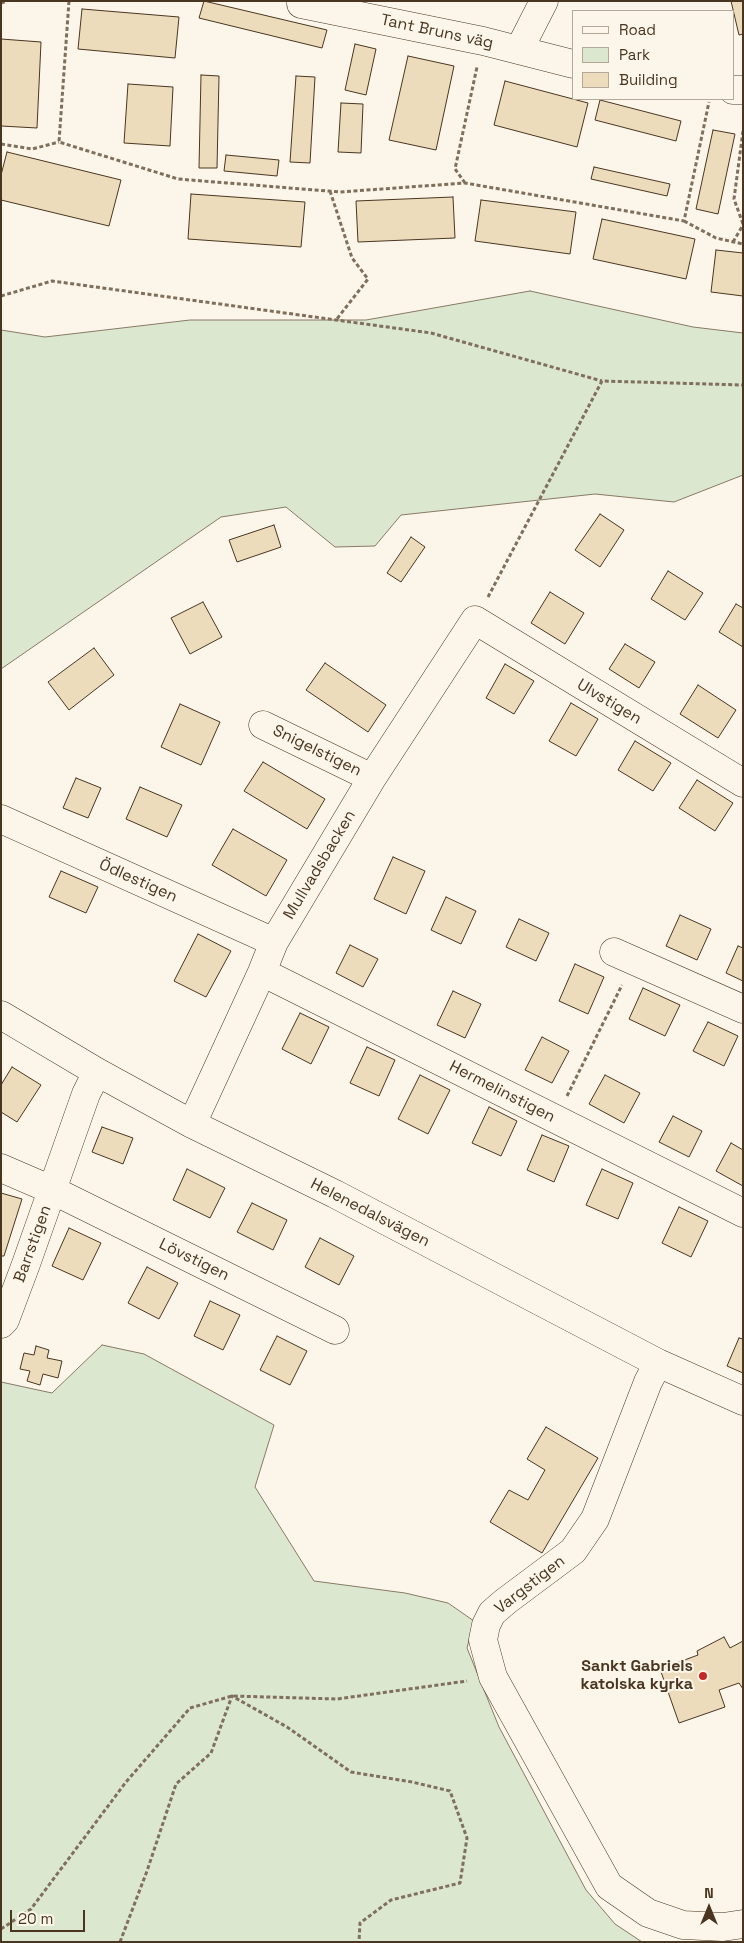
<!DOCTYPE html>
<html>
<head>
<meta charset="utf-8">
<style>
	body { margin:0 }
	#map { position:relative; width:744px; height:1943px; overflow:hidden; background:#fbf6e9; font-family:"Space Grotesk",sans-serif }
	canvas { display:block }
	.frame { position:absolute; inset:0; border:2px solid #4a3520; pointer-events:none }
	.legend { position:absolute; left:572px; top:10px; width:162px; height:90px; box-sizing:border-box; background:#fbf6e9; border:1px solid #b4a999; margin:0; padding:6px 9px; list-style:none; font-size:15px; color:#4a3520 }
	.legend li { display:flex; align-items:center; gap:10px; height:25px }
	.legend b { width:25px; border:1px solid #b4a999 }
	.north { position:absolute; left:684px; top:1883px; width:50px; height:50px; -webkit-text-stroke:4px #fbf6e9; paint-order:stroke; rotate:0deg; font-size:14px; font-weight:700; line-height:20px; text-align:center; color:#4a3520 }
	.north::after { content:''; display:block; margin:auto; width:18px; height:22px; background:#4a3520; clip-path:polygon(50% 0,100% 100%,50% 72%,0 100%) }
	.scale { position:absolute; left:10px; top:1910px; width:75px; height:22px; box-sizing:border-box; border:2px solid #4a3520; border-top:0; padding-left:6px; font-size:15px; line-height:18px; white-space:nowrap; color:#4a3520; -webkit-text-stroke:4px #fbf6e9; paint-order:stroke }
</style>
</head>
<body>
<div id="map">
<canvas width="744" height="1943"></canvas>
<div class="frame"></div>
<ul class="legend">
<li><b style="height:6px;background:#fbf6e9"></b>Road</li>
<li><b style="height:14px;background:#dce7d0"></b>Park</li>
<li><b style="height:14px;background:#ecdcbc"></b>Building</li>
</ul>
<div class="north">N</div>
<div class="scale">20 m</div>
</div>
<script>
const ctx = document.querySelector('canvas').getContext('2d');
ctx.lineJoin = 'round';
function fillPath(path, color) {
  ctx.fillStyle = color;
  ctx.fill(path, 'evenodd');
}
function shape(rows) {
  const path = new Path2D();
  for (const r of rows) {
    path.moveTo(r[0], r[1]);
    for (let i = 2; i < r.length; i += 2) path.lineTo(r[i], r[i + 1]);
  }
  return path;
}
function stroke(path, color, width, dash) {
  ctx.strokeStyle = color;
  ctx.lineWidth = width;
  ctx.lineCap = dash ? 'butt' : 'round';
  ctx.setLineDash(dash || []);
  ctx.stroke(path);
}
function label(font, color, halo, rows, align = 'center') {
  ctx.font = font + ' "Space Grotesk",sans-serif';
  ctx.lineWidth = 4;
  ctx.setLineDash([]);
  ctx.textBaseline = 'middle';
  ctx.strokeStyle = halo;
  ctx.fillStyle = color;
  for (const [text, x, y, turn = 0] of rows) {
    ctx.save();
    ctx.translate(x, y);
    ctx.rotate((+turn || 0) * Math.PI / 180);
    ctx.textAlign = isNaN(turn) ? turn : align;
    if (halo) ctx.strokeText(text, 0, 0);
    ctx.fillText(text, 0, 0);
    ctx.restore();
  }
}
const green = shape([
	[530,291,693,327,743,333,743,475,674,502,595,494,401,515,375,546,335,547,286,507,221,517,1,669,1,330,45,337,190,320,366,320,530,291],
	[102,1345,144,1354,274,1425,255,1487,314,1581,405,1593,448,1603,474,1621,467,1648,499,1727,586,1890,615,1924,642,1942,1,1942,1,1382,52,1393,102,1345]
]);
const building = shape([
	[204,1,327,30,322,48,199,18,204,1],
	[731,1,743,1,743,34,739,35,731,1],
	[82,9,179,17,175,58,78,49,82,9],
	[1,39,41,42,37,128,1,126,1,39],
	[355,44,376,49,366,95,345,90,355,44],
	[408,56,454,66,436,150,389,140,408,56],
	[201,75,219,76,217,168,199,168,201,75],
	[296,76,315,77,310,163,290,162,296,76],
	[505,81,588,103,577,147,494,125,505,81],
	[128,84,173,87,170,146,124,143,128,84],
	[600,100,681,121,676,141,595,120,600,100],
	[341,103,363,104,361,153,338,152,341,103],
	[713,130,735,134,718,214,696,209,713,130],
	[7,152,121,180,109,226,1,200,1,175,7,152],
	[226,155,279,160,277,176,224,171,226,155],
	[594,167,670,184,667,196,591,179,594,167],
	[191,194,305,202,301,247,188,239,191,194],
	[453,197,455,238,358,242,356,201,453,197],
	[481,200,576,212,570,254,475,241,481,200],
	[602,219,695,239,686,279,593,259,602,219],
	[716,250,743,253,743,296,711,292,716,250],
	[600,514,624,530,600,567,575,550,600,514],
	[274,525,281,547,237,562,229,540,274,525],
	[411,537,425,547,401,582,387,573,411,537],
	[668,571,703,593,685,620,651,599,668,571],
	[550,592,584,613,565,644,531,623,550,592],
	[203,602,222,637,190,654,171,618,203,602],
	[736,604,743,608,743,647,719,632,736,604],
	[625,644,655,662,639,688,609,669,625,644],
	[94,648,114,675,69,710,48,682,94,648],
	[325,663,386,705,368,732,306,690,325,663],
	[505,664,534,681,514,714,486,698,505,664],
	[698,685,736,710,718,738,680,714,698,685],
	[571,703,598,719,576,756,549,741,571,703],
	[180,704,220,722,201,765,161,747,180,704],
	[635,741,671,763,653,791,618,770,635,741],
	[263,762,325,799,307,829,244,791,263,762],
	[76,778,101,788,88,818,63,808,76,778],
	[697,780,733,803,715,831,679,808,697,780],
	[140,787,182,805,167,837,126,819,140,787],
	[233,829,287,860,266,896,212,865,233,829],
	[393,857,425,871,406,914,374,899,393,857],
	[61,871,98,887,86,913,49,897,61,871],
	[446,897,476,911,461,944,431,930,446,897],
	[680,915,711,929,697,960,666,946,680,915],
	[519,919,549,933,536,961,506,947,519,919],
	[198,934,231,951,206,997,174,981,198,934],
	[350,945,378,959,363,987,336,973,350,945],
	[738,946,743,948,743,981,726,973,738,946],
	[575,964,604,977,588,1014,559,1001,575,964],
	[643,988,680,1005,665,1036,629,1019,643,988],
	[453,991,481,1004,465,1038,437,1025,453,991],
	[300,1013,329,1027,311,1064,282,1049,300,1013],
	[708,1022,738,1036,724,1066,693,1051,708,1022],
	[542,1037,569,1051,552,1083,525,1070,542,1037],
	[367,1047,395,1060,379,1096,350,1083,367,1047],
	[12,1067,41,1085,17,1122,1,1112,1,1085,12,1067],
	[420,1075,450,1090,428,1134,398,1119,420,1075],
	[605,1075,640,1093,624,1123,589,1104,605,1075],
	[489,1107,517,1121,501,1156,472,1143,489,1107],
	[673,1116,702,1131,689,1157,659,1142,673,1116],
	[102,1127,133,1138,123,1164,92,1152,102,1127],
	[542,1135,569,1146,554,1182,527,1170,542,1135],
	[731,1143,743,1150,743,1186,716,1171,731,1143],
	[187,1169,225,1188,210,1218,173,1200,187,1169],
	[602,1169,633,1183,618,1219,586,1205,602,1169],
	[1,1193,22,1199,4,1256,1,1256,1,1193],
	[252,1203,287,1220,273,1250,237,1232,252,1203],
	[679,1207,708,1221,691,1257,662,1243,679,1207],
	[69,1228,101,1243,83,1280,52,1266,69,1228],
	[320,1238,354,1256,339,1285,305,1267,320,1238],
	[147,1267,178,1283,159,1319,128,1303,147,1267],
	[210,1301,240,1315,223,1350,194,1336,210,1301],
	[277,1336,307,1351,290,1385,260,1370,277,1336],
	[739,1338,743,1339,743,1373,727,1366,739,1338],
	[36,1346,49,1350,47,1358,62,1361,58,1378,43,1374,40,1385,27,1381,30,1371,20,1369,24,1353,34,1355,36,1346],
	[546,1427,598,1458,542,1553,490,1522,509,1490,528,1500,545,1470,527,1459,546,1427],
	[724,1637,730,1648,743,1641,743,1689,739,1683,719,1690,725,1707,679,1723,660,1669,698,1655,697,1651,724,1637]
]);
const path = shape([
	[69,1,59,142,178,179,340,192,465,183,684,221,709,102],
	[1,3,7,1],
	[743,131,734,199,743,224],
	[1,144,32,149,59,142],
	[465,183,455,169,477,67],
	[330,191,352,258,368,279,336,320],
	[684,221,716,238,743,244],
	[733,242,743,225],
	[1,296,52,281,431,333,602,381],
	[488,597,602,381,743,385],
	[567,1096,622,985],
	[1,1929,31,1909,126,1782,190,1708,232,1696,337,1699,467,1681],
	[120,1942,147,1871,176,1784,211,1753,232,1696,287,1727,351,1772,412,1782,450,1791,467,1838,460,1883,391,1900,360,1923,359,1942]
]);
const minor = shape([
	[301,1,301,4,483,41,573,64],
	[519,50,544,1],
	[733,90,743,90],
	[263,725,372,778],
	[1,819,274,942],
	[614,952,743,1009],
	[262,972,743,1213],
	[1,1015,97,1072,192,1124,335,1194,658,1363,743,1401],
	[192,1124,262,972,274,942,372,778,475,620,743,783],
	[1,1168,52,1190,335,1330],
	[1,1324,5,1320,26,1264,86,1094,97,1072],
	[658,1363,648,1382,595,1519,573,1551,506,1601,492,1613,486,1625,483,1640,493,1677,609,1886,648,1913,683,1925,723,1927,743,1924]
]);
const markers = [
	[703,1676,5,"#c62828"]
];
const streetNames = [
	["Tant Bruns väg",437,32,12],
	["Ulvstigen",609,702,31],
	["Snigelstigen",317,751,26],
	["Mullvadsbacken",320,865,-59],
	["Ödlestigen",138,881,24],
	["Hermelinstigen",502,1092,27],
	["Helenedalsvägen",370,1213,27],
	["Barrstigen",33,1244,-70],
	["Lövstigen",194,1260,26],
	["Vargstigen",530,1585,-38]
];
const poiNames = [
	["Sankt Gabriels",693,1667],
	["katolska kyrka",693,1685]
];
fillPath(green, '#dce7d0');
stroke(green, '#887966', 1);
fillPath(building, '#ecdcbc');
stroke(building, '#4a3520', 1);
stroke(minor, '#4a3520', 29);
stroke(path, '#7f6f5c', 3, [4, 2.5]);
stroke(minor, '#fbf6e9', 28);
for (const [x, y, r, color] of markers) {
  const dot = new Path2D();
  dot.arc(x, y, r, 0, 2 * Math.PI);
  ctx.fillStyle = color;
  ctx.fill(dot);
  stroke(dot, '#fbf6e9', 2);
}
label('16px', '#4a3520', '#fbf6e9', streetNames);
label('bold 16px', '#4a3520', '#fbf6e9', poiNames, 'right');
</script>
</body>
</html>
